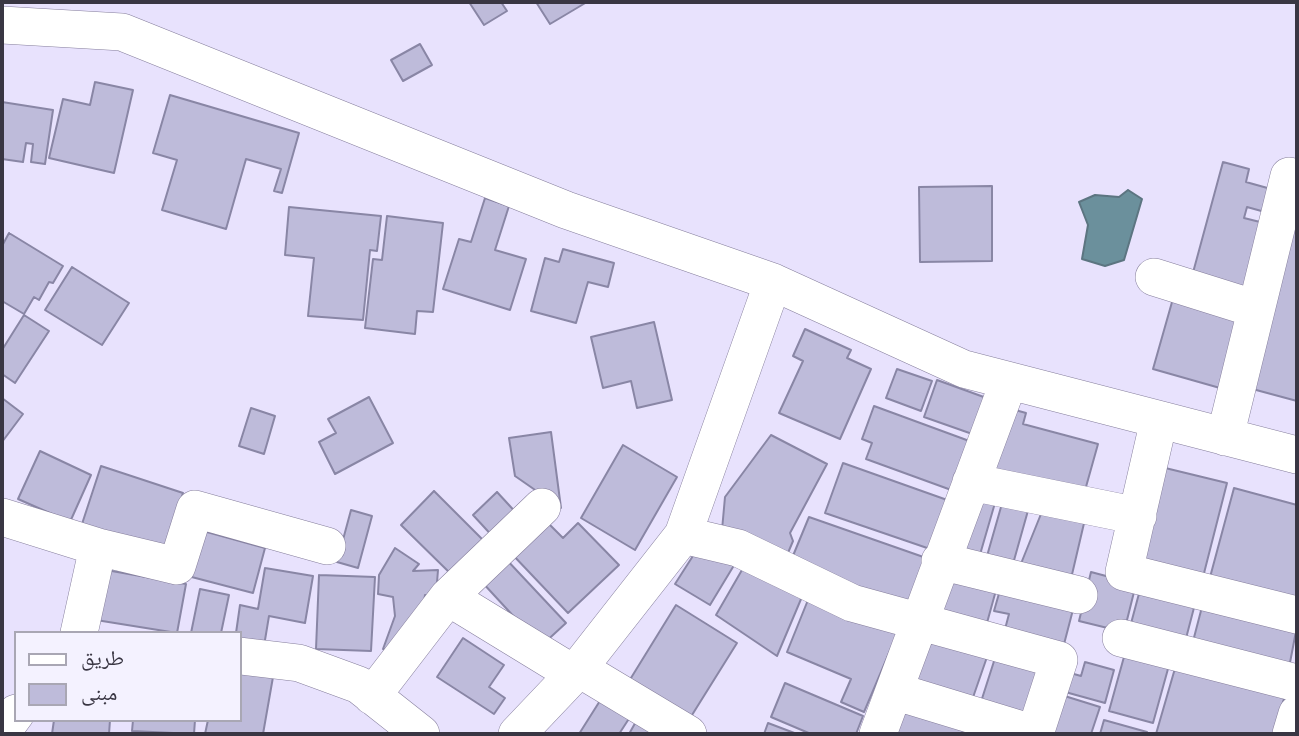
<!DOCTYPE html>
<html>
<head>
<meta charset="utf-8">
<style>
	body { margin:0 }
	#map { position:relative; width:1299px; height:736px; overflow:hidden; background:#e8e2fd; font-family:"Titillium Web","Noto Naskh Arabic",sans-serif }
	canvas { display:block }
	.frame { position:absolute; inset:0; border:4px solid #393643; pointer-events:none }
	.legend { position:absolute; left:14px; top:631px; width:228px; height:91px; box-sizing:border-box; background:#f4f2ff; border:2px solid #a9a7b4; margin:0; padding:9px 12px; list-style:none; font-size:21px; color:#393643 }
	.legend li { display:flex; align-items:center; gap:14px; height:35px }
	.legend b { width:35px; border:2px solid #a9a7b4 }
</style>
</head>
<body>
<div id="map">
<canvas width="1299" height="736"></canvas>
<div class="frame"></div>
<ul class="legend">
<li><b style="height:9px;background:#fff"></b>طريق</li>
<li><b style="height:19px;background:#bebbda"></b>مبنى</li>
</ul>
</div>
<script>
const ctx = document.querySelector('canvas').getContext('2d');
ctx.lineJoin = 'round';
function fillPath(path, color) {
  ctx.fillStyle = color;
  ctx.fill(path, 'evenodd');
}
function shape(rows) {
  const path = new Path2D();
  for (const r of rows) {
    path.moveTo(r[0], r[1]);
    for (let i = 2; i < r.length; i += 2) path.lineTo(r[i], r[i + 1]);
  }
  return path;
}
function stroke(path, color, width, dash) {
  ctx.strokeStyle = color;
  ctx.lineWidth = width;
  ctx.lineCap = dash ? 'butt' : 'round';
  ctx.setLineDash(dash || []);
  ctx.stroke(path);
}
const water = shape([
	[1128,190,1142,199,1124,260,1105,266,1082,259,1088,225,1079,202,1095,195,1119,197,1128,190]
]);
const building = shape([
	[469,2,501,2,507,11,484,25,469,2],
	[536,2,587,2,550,24,536,2],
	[420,44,432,65,403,81,391,60,420,44],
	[95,82,133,90,114,173,49,158,63,99,90,105,95,82],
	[170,95,299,133,282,193,274,191,281,169,246,159,226,229,162,210,177,160,153,153,170,95],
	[2,102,53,110,45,164,31,162,33,144,26,143,23,162,2,159,2,102],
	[1223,162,1249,169,1246,182,1271,189,1265,212,1247,207,1244,218,1268,224,1249,296,1191,280,1223,162],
	[992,186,992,261,920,262,919,187,992,186],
	[485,198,509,206,495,250,526,259,510,310,443,289,459,239,471,242,485,198],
	[1297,198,1297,401,1245,387,1297,198],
	[289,207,381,216,377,251,370,250,363,320,308,316,314,258,285,255,289,207],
	[387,216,443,223,433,312,417,311,415,334,365,328,373,259,382,260,387,216],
	[9,233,63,266,53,283,49,282,39,300,34,297,24,314,2,301,2,246,9,233],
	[563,249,614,263,608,287,588,282,576,323,531,311,545,258,559,262,563,249],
	[72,267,129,303,102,345,45,310,72,267],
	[1174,295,1248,316,1227,390,1153,369,1174,295],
	[24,315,49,331,15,383,2,374,2,350,24,315],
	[654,322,672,400,637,408,631,381,603,388,591,337,654,322],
	[805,329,851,350,847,358,871,369,840,439,779,413,803,361,793,356,805,329],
	[897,369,932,381,921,411,886,398,897,369],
	[937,380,992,400,978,436,924,417,937,380],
	[369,397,393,443,335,474,319,442,336,433,328,419,369,397],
	[2,398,23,414,2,442,2,398],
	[874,406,972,442,954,491,866,459,872,443,862,439,874,406],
	[251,408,275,416,264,454,239,446,251,408],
	[1008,408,1026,413,1023,424,1098,444,1084,494,991,469,1008,408],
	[551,432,561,508,515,476,509,438,551,432],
	[771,435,827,464,790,533,793,541,785,560,722,530,725,497,771,435],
	[623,445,677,477,635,550,581,518,623,445],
	[40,451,91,475,70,522,18,499,40,451],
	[843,463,950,501,933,550,825,513,843,463],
	[101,466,183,493,165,551,82,524,101,466],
	[1157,466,1227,483,1202,581,1133,564,1157,466],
	[1234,488,1297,505,1297,597,1209,581,1234,488],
	[976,489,997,496,979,558,958,552,976,489],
	[434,491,487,544,454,577,401,525,434,491],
	[497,492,520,517,496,540,473,515,497,492],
	[1003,500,1029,507,1011,571,985,563,1003,500],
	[1043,509,1085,519,1070,583,1018,571,1043,509],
	[351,510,372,516,358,568,337,562,351,510],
	[809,517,932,560,914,610,790,563,809,517],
	[545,520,563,538,578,523,619,565,568,613,511,553,545,520],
	[196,529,265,548,253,593,184,575,196,529],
	[395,548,419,564,413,571,438,570,436,595,425,595,422,616,399,654,383,649,395,616,393,597,378,594,379,575,395,548],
	[698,548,736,562,710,605,675,584,698,548],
	[505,558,566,623,541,646,481,581,505,558],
	[746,563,804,592,777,656,716,615,746,563],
	[265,568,313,576,305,623,269,616,264,646,240,642,240,633,236,633,240,605,258,609,265,568],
	[947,569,998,583,985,630,934,617,947,569],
	[106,570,186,584,177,633,96,620,106,570],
	[1091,572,1136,584,1124,632,1079,621,1091,572],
	[319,575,375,577,371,651,316,649,319,575],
	[1002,583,1075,602,1063,648,1004,633,1009,614,994,611,1002,583],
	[1141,586,1196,600,1184,646,1129,631,1141,586],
	[200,589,229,595,221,633,191,633,200,589],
	[810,595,898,632,864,712,841,702,851,679,787,652,810,595],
	[1203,603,1297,626,1288,673,1191,649,1203,603],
	[676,605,737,643,687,723,626,686,676,605],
	[463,638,504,665,489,687,505,698,494,714,437,677,463,638],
	[931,638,987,657,970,706,914,687,931,638],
	[1127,646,1171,658,1153,723,1109,711,1127,646],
	[996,655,1049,671,1032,724,979,708,996,655],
	[1178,658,1287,689,1273,734,1156,734,1178,658],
	[1085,662,1114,670,1105,703,1058,690,1063,671,1081,676,1085,662],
	[240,671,273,677,263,734,205,734,208,720,240,720,240,671],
	[785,683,863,716,856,734,811,734,771,717,785,683],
	[1055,693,1100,707,1091,734,1043,734,1055,693],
	[603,696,632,714,619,734,579,734,603,696],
	[905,703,966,721,962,734,895,734,905,703],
	[638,718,667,734,629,734,638,718],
	[54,720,110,720,109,734,52,734,54,720],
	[133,720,195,720,194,734,132,731,133,720],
	[1104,720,1147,732,1147,734,1100,734,1104,720],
	[768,723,797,734,764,734,768,723]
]);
const minor = shape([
	[2,25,122,32,566,210,773,282,964,369,1297,455],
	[1154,277,1256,309],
	[1159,420,1124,572,1297,615],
	[1225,437,1289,176,1297,179],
	[971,482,1138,516],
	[2,517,98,547,79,633],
	[683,535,738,548,852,603,1059,660,1035,734],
	[98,547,177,566,195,509,327,546],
	[940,561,1079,595],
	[448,597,574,674],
	[1121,638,1297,683],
	[240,656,299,663,359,685,421,734],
	[578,668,688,734],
	[894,691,1035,734],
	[372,696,448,597,542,507],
	[2,732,16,713],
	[517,734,574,674,683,535,773,282],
	[878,734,1009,381],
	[1291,734,1297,714]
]);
fillPath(water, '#6b909c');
stroke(water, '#5c7581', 2);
fillPath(building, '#bebbda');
stroke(building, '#8986a5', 2);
stroke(minor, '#857e9c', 38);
stroke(minor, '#fff', 37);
</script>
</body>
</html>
